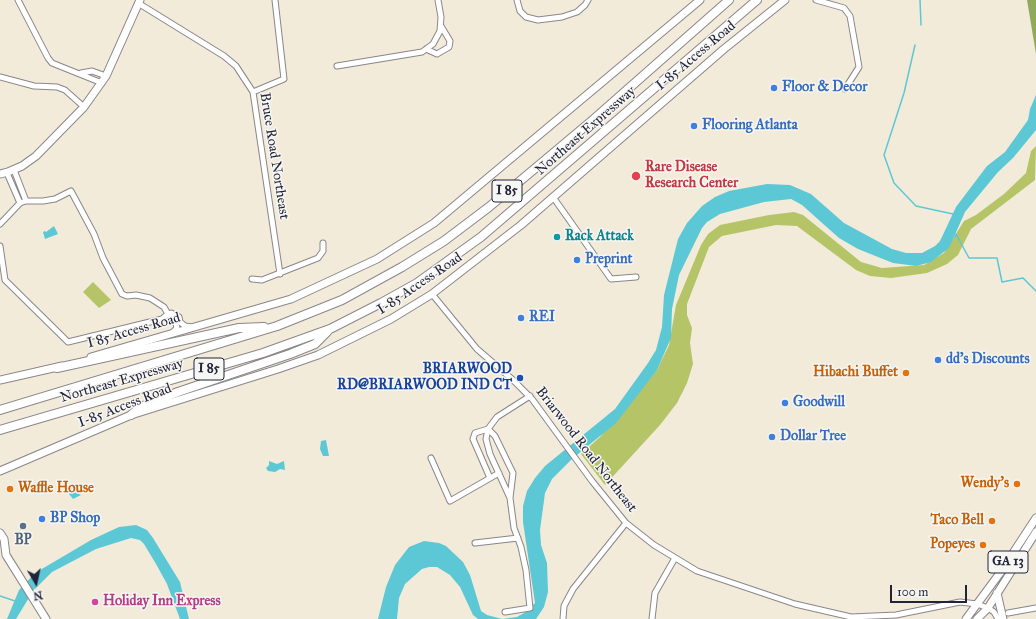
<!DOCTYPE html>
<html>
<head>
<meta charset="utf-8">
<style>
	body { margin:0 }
	#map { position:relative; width:1036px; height:619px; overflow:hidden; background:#f3ebda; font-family:"IM FELL Great Primer",serif }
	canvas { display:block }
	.north { position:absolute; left:16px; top:563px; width:40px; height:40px; -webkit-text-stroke:3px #f6f6f2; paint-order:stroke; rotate:171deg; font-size:11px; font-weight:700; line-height:16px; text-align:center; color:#22223b }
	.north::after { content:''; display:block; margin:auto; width:14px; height:18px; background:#22223b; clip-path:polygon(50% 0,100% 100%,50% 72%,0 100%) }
	.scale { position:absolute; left:890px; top:585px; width:77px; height:18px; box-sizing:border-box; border:2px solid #22223b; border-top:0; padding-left:5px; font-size:12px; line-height:14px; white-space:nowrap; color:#22223b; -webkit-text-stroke:3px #f6f6f2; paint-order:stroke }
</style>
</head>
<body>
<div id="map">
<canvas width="1036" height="619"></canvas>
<div class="north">N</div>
<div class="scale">100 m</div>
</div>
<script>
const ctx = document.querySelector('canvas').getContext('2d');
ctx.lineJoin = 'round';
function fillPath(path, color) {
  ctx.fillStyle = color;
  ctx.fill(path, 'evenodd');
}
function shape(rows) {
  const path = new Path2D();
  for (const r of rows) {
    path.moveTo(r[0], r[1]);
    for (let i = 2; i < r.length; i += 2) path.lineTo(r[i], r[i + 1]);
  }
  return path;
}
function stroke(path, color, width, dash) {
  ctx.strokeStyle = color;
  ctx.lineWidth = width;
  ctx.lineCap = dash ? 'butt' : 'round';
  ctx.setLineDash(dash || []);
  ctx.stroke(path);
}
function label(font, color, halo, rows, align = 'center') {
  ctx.font = font + ' "IM FELL Great Primer",serif';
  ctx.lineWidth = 3;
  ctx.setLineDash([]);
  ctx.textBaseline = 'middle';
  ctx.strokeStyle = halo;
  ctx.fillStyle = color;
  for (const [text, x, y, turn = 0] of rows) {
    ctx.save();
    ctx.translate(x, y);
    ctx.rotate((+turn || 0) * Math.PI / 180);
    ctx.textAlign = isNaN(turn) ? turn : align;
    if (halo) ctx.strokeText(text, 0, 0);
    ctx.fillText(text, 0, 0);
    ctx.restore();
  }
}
const green = shape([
	[1036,146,1035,180,971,229,958,255,947,264,927,273,891,278,870,276,856,270,797,226,776,225,722,236,709,247,687,304,687,315,692,328,690,343,693,364,687,383,677,403,660,425,605,485,581,454,600,437,657,370,669,345,676,305,701,245,708,234,720,225,769,215,794,212,803,215,861,262,882,268,924,265,944,253,964,221,976,215,1004,194,1026,173,1031,151],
	[93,282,111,300,99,308,83,292]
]);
const forest = shape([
	[1027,0,1036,0,1036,54]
]);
const water = shape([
	[1036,95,1036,130,1013,158,998,172,965,212,949,248,931,262,916,266,893,263,858,249,839,238,802,205,791,199,764,202,720,214,707,222,702,228,679,275,672,309,671,338,657,370,616,423,572,459,552,479,545,493,540,530,541,545,547,563,548,592,544,607,536,619,478,619,473,615,460,587,450,575,437,567,429,567,422,569,405,584,399,598,397,619,378,619,386,587,395,565,409,547,424,541,439,543,446,546,463,562,470,575,481,611,487,615,502,619,517,617,524,613,535,603,523,522,523,506,527,491,535,478,545,466,615,409,648,363,656,350,662,327,664,295,678,239,687,223,702,206,715,197,729,191,767,184,790,185,811,194,844,223,892,249,906,253,922,253,935,246,940,241,956,207,987,166,1005,152,1028,120,1030,109],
	[54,226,58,234,45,239,43,232,45,231,46,232],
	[326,440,329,456,323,456,320,449,321,441],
	[269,461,277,464,284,461,285,470,280,469,275,472,268,471,266,468,269,465],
	[76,486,78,489,76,492,81,495,73,499,69,494,69,489],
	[136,525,147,530,153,538,180,582,189,619,180,619,167,584,156,564,144,544,140,540,131,538,96,549,52,572,33,591,16,619,7,619,19,590,35,573,91,540,119,527]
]);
const stream = shape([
	[920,0,921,25],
	[915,45,904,93,884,155,894,183,916,206,953,214],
	[955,237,956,234,969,258,997,258,1002,282,1023,278,1036,291],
	[0,596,15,601]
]);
const minor = shape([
	[18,0,48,58,52,63,102,83],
	[517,0,520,11,526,17,538,20,562,17,577,12,585,5,588,0],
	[816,0,844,8,850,16,859,67,845,89],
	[138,3,224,56,236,66,253,92,280,274],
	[426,49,437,54,449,47,450,41,441,26],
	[337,66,422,52,433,44,440,31,441,17,438,0],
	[81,73,92,71,106,76],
	[0,77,34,86,57,87,65,90,84,107],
	[253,92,284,79,275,0],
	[14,170,26,201],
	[7,173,20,203],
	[553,197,611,279,636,277],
	[0,224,20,203,26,201,43,201,55,199,71,191,94,234,103,258,122,294,127,296,136,295,150,298,164,307,168,314,162,319,68,342,5,280,0,246],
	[252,279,262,280,318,258,323,251,323,243],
	[432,294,477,349,513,380,532,399,592,481,626,523,654,545,697,571,795,604,851,617,896,615,960,602,977,604,988,608,994,612,998,619],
	[172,333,177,328,175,319,168,314,171,313,179,317,180,322,185,326,192,327],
	[431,458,450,501,499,473],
	[490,478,473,439,475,433,488,429,495,436,513,473,510,498],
	[475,543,518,538],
	[505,612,530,608,526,570,521,547,514,528,510,498,490,454,486,439,488,429,497,417,530,396],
	[1008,613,1036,608],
	[563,619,564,606,573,589,626,523],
	[652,619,655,593,675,558]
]);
const major = shape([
	[0,174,8,172,22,166,36,156,84,107,106,76,140,0],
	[91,357,291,299,377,259,434,223,700,0],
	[0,380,62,366],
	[0,471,131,415,278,369,318,355,391,319,432,294,521,225,724,49,785,0],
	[0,533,4,539,6,555,46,619],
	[997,593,1003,619],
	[966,619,1000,573,1036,518],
	[977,619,988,608,1036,532]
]);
const highway = shape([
	[57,368,239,328,264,327],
	[0,410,277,326,342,300,402,267,444,241,489,207,594,119,729,0],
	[131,415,139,408,178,392,290,354,315,344,327,332],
	[0,430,263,353,330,329,381,303,417,283,481,237,757,0]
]);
const markers = [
	[774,88,4,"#3f7fe0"],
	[694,126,4,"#3f7fe0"],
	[636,176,5,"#e0444e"],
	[557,237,4,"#0f9aa8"],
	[577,260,4,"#3f7fe0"],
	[521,318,4,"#3f7fe0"],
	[938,360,4,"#3f7fe0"],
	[906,373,4,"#e8710a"],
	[520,378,4,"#1a4fb4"],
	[785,403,4,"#3f7fe0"],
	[772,437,4,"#3f7fe0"],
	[1017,484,4,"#e8710a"],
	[10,489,4,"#e8710a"],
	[42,519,4,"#3f7fe0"],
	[992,521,4,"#e8710a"],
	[23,526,4,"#5c6f8a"],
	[983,545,4,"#e8710a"],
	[95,602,4,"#d1479c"]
];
const shields = [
	[507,191,30],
	[209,369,30],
	[1008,562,40]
];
const shieldNames = [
	["I 85",507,191],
	["I 85",209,369],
	["GA 13",1008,562]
];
const streetNames = [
	["I-85 Access Road",696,56,-40],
	["Northeast Expressway",586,131,-41],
	["Bruce Road Northeast",274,156,81],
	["I-85 Access Road",420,284,-34],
	["I 85 Access Road",134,331,-16],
	["Northeast Expressway",122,381,-16],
	["I-85 Access Road",125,406,-21],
	["Briarwood Road Northeast",586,450,52]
];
const shopNames = [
	["Floor & Decor",782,88],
	["Flooring Atlanta",702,126],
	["Preprint",585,260],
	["REI",529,318],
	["dd's Discounts",946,360],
	["Goodwill",793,403],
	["Dollar Tree",780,437],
	["BP Shop",50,519]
];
const healthNames = [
	["Rare Disease",645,168],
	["Research Center",645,184]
];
const cultureNames = [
	["Rack Attack",565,237]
];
const transitNames = [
	["BRIARWOOD",512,370],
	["RD@BRIARWOOD IND CT",512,386]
];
const foodNames = [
	["Hibachi Buffet",898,373],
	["Wendy's",1009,484],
	["Waffle House",18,489,"left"],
	["Taco Bell",984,521],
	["Popeyes",975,545]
];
const serviceNames = [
	["BP",23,541]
];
const hotelNames = [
	["Holiday Inn Express",103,602]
];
fillPath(green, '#b4c467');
fillPath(forest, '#8faa5c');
fillPath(water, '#5cc8d5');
stroke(stream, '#5cc8d5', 1.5);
stroke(minor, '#8a868a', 7);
stroke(major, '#8a868a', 9);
stroke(highway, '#8a868a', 10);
stroke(minor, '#fff', 5);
stroke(major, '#fff', 7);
stroke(highway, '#fff', 8);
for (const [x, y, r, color] of markers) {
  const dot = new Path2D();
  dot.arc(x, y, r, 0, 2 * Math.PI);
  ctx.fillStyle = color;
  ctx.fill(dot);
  stroke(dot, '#f6f6f2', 1.5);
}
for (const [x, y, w] of shields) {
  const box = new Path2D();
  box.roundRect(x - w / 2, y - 11, w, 22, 3);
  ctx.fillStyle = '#f6f6f2';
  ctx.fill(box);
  stroke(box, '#22223b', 1);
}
label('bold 13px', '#22223b', null, shieldNames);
label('14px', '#22223b', '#f6f6f2', streetNames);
label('bold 14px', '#366cbe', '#f6f6f2', shopNames, 'left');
label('bold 14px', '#be3a42', '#f6f6f2', healthNames, 'left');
label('bold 14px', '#0d838f', '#f6f6f2', cultureNames, 'left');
label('bold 14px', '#164399', '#f6f6f2', transitNames, 'right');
label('bold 14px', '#c56008', '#f6f6f2', foodNames, 'right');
label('bold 14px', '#4e5e75', '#f6f6f2', serviceNames);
label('bold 14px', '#b23c85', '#f6f6f2', hotelNames, 'left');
</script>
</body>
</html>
